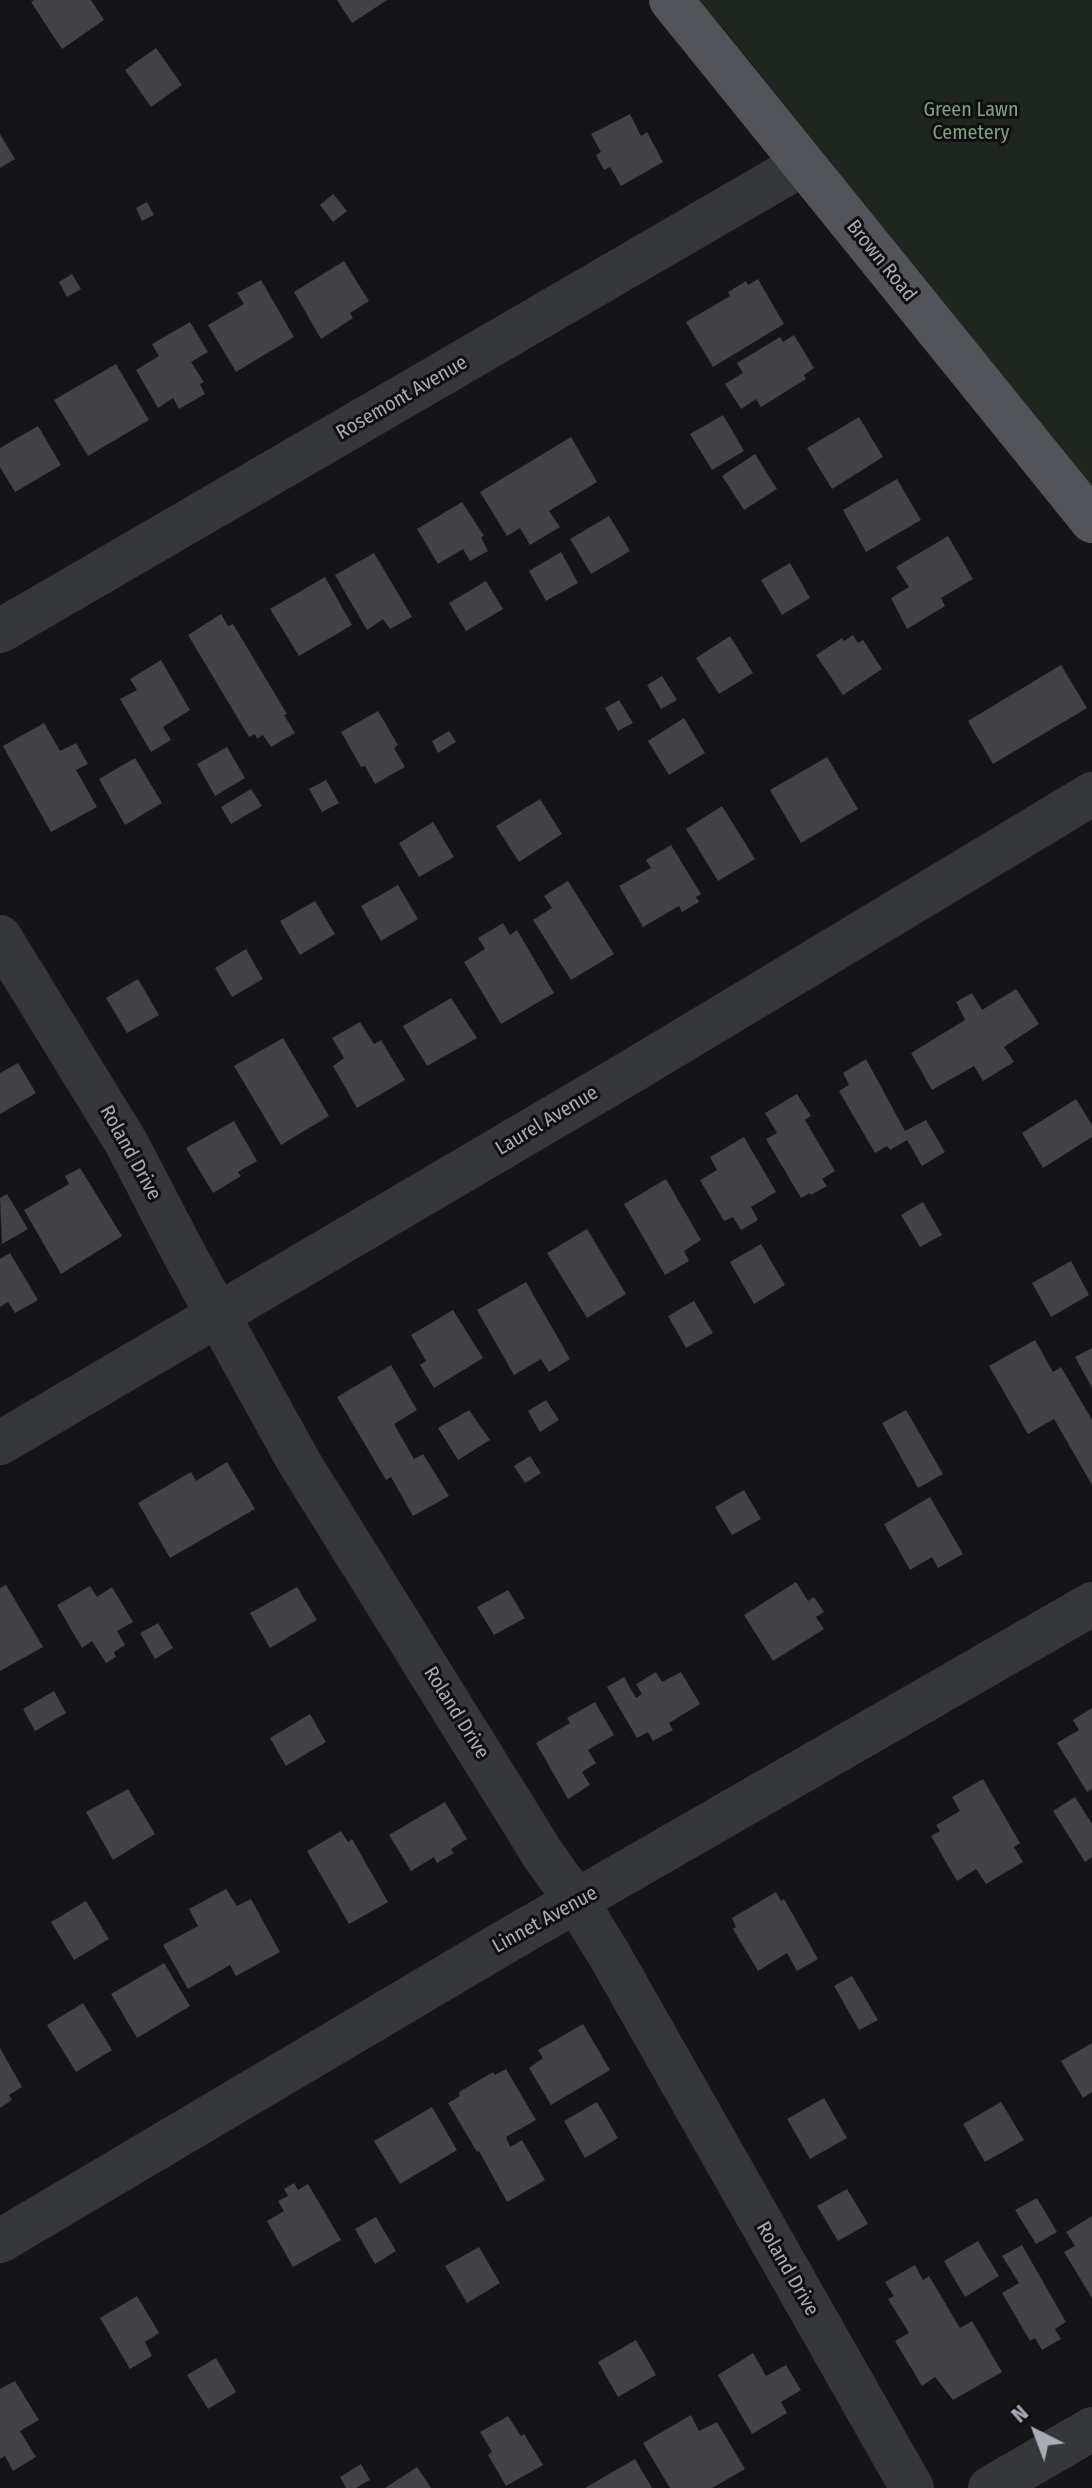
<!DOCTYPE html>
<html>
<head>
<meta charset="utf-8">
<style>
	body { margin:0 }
	#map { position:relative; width:1092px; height:2488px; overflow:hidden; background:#151517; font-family:"Fira Sans Condensed",sans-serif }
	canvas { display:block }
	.north { position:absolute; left:996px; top:2392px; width:80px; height:80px; -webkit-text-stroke:6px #101012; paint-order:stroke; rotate:318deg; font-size:22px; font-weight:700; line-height:32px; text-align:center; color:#a8acb6 }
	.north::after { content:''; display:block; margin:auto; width:28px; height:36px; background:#a8acb6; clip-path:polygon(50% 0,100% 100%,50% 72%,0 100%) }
</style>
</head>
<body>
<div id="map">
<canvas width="1092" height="2488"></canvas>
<div class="north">N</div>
</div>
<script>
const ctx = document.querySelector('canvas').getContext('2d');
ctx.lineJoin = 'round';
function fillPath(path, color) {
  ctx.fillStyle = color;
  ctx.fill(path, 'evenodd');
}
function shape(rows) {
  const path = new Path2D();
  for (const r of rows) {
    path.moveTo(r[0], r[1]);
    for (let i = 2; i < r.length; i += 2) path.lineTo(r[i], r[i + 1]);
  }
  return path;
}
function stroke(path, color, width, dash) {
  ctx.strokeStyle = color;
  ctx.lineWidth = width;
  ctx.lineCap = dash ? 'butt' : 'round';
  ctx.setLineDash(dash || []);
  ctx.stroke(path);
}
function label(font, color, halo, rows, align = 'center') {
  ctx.font = font + ' "Fira Sans Condensed",sans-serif';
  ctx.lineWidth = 6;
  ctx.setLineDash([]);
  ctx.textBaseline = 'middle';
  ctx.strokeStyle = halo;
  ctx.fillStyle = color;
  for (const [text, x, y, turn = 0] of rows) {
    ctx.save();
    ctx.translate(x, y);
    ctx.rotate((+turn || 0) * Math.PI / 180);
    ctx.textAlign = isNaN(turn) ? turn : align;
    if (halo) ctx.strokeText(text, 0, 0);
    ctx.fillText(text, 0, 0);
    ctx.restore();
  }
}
const green = shape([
	[700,0,1092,0,1092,487]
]);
const building = shape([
	[34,0,91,0,104,20,62,49,31,2],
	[337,0,387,0,352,23],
	[156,48,182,85,151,107,125,70],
	[630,114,641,136,647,132,663,162,621,186,610,167,604,170,596,155,601,152,591,134],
	[0,134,15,159,0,168],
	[333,194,347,211,333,222,320,205],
	[147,202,154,215,142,221,136,208],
	[344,261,369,301,350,313,353,318,321,339,294,292],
	[72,274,81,289,67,297,59,282],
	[758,279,784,324,713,367,686,322,730,296,728,292,746,281,748,285],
	[261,280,294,337,236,372,208,325,244,304,237,293],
	[190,322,208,352,191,362,204,382,200,384,205,394,179,409,173,398,158,408,136,370,159,356,152,344],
	[794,335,814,368,804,375,806,379,761,407,756,399,741,409,725,384,743,373,737,363,780,337,783,342],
	[116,364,149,420,88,456,54,400],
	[723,415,744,451,712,470,690,434],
	[859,417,883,457,832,489,807,448],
	[38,426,61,465,15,492,0,467,0,448],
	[571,437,597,482,549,511,560,527,530,545,520,528,507,536,480,492],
	[755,454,777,489,744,510,722,476],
	[897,479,921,520,866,552,843,510],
	[462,502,484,536,481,537,488,551,470,561,463,549,438,564,417,529],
	[609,516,630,551,591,574,570,539],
	[948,536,973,579,941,598,945,606,907,629,891,598,909,587,896,567],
	[561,552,578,583,546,601,529,571],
	[374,553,412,617,390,629,383,619,367,630,335,575],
	[790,563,810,598,782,615,761,580],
	[325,577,352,625,299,656,270,609],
	[486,581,503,609,466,631,449,603],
	[221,614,228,626,233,624,287,714,284,715,295,733,271,747,263,735,257,739,255,734,249,737,188,635],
	[853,635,858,643,863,640,882,669,843,695,816,655,842,638,844,641],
	[730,636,753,673,719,694,696,658],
	[161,660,190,710,163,727,171,740,151,752,120,699,137,690,130,679],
	[1061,665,1087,708,993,764,968,721],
	[662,676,677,700,661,709,647,685],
	[619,700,633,723,618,731,605,708],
	[378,711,398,745,394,748,405,767,375,784,365,766,361,767,341,732],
	[684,718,705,753,669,775,648,741],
	[44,723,60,751,76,743,88,764,76,770,97,807,51,832,3,746],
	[449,731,456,742,438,753,432,741],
	[227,747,245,778,215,796,197,764],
	[827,757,858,809,801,843,770,790],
	[135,758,162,803,125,825,99,779],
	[326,780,339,803,322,812,309,789],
	[251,789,262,806,231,824,221,807],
	[540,799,562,834,519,862,496,826],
	[722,806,755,859,718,881,686,829],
	[433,822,454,857,419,877,399,843],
	[671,845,701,894,696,897,699,902,682,912,679,906,643,927,619,886,651,868,646,860],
	[568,881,614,954,571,980,533,920,552,908,544,896],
	[398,885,418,919,381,941,361,906],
	[315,901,335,934,300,955,280,921],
	[503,923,510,935,517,930,554,993,501,1024,464,962,485,949,478,938],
	[246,949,263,979,232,997,215,968],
	[138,979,159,1015,127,1033,106,998],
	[1016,989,1039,1024,1004,1047,1014,1062,983,1081,974,1066,932,1090,911,1053,965,1020,956,1002,972,993,982,1010],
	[451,998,477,1038,427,1066,403,1026],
	[360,1022,374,1044,381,1040,405,1080,357,1108,333,1066,344,1058,332,1038],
	[283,1038,329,1116,281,1145,234,1066],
	[866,1059,905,1131,926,1120,945,1152,922,1166,907,1140,890,1150,887,1146,875,1153,839,1091,849,1085,843,1073],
	[18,1063,36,1093,0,1114,0,1073],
	[797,1094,811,1116,805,1120,835,1171,822,1179,827,1186,811,1195,810,1193,801,1198,766,1139,777,1133,765,1113],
	[1076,1099,1092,1125,1092,1137,1043,1168,1022,1133],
	[234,1121,257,1161,238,1172,241,1176,213,1193,186,1148],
	[744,1137,776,1192,751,1207,758,1220,741,1230,733,1217,724,1221,700,1180,717,1170,710,1157],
	[80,1168,122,1236,61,1274,24,1210,69,1184,65,1176],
	[666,1179,701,1240,684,1251,689,1261,665,1275,624,1204],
	[7,1194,28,1229,2,1244,0,1198],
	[923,1202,942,1235,920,1247,901,1215],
	[587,1229,626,1294,587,1318,547,1253],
	[761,1244,785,1285,754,1304,730,1262],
	[10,1253,38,1300,15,1313,8,1302,0,1307,0,1259],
	[1071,1261,1089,1295,1051,1317,1032,1283],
	[526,1282,570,1359,549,1372,541,1359,514,1375,477,1310],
	[694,1301,713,1333,686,1348,668,1316],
	[453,1310,483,1358,434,1388,420,1365,426,1361,411,1335],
	[1035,1340,1053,1372,1061,1367,1092,1420,1092,1485,1054,1419,1028,1434,989,1366],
	[1092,1348,1092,1388,1075,1357],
	[391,1365,417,1410,394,1424,414,1459,423,1454,449,1496,413,1516,391,1477,386,1480,337,1397],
	[546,1400,559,1420,540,1432,528,1411],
	[469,1410,490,1440,458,1460,438,1428],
	[906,1410,943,1474,918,1488,882,1423],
	[530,1456,541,1473,525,1483,514,1466],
	[227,1462,255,1509,170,1558,138,1503,191,1472,196,1481],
	[744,1490,761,1519,732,1535,715,1507],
	[930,1497,963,1554,938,1568,932,1557,910,1570,884,1524],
	[796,1582,808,1601,814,1597,824,1612,816,1617,824,1629,773,1661,744,1615],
	[6,1585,43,1647,0,1671,0,1588],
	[90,1586,97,1597,112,1587,133,1622,117,1631,125,1645,114,1652,116,1657,106,1663,92,1641,82,1648,57,1605],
	[297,1587,317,1620,270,1648,250,1613],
	[508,1590,525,1618,494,1635,477,1607],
	[158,1623,173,1648,155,1659,140,1633],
	[656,1672,662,1682,681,1672,700,1704,669,1723,673,1730,653,1741,648,1732,637,1738,607,1687,624,1677,636,1698,642,1694,636,1684],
	[54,1691,66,1713,35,1731,23,1709],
	[595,1702,614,1735,588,1750,596,1763,582,1772,590,1785,568,1799,536,1743,570,1723,567,1718],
	[1092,1708,1092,1789,1087,1792,1057,1743,1079,1730,1073,1720],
	[310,1714,326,1742,286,1766,270,1738],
	[983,1779,1020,1843,1014,1847,1023,1862,986,1884,976,1869,957,1881,931,1836,940,1831,936,1825,960,1811,952,1797],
	[128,1789,155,1834,113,1860,86,1812],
	[1075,1797,1092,1824,1092,1857,1085,1862,1053,1811],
	[445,1802,467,1839,451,1849,454,1853,437,1863,434,1857,411,1871,389,1835],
	[341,1831,348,1842,352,1839,388,1902,349,1924,307,1851],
	[226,1889,237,1906,251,1899,280,1952,236,1976,230,1965,188,1989,163,1945,198,1926,189,1909],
	[776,1892,781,1901,784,1899,818,1959,797,1971,787,1953,758,1971,733,1929,736,1927,732,1918],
	[86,1901,109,1939,74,1960,51,1922],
	[164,1963,190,2006,137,2038,111,1994],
	[852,1976,878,2020,859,2030,834,1986],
	[83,2003,112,2050,76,2072,47,2025],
	[583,2024,610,2070,551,2105,529,2068,543,2058,538,2050],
	[1092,2043,1092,2092,1083,2098,1061,2061],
	[0,2048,22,2087,9,2095,12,2100,0,2108],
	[506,2069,536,2120,506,2137,510,2147,522,2140,545,2180,507,2202,479,2151,477,2152,448,2103,460,2096,459,2092,493,2072,495,2075],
	[824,2098,847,2138,810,2159,787,2119],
	[597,2102,618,2138,585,2158,564,2121],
	[1001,2102,1024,2140,985,2162,963,2124],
	[432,2107,457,2150,400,2184,374,2141],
	[294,2183,298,2190,308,2184,341,2240,293,2267,267,2221,284,2211,278,2201,288,2196,284,2189],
	[847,2189,868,2224,838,2241,817,2206],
	[1037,2198,1057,2232,1036,2244,1015,2210],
	[1092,2216,1092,2298,1064,2252,1075,2246,1066,2232],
	[376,2217,396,2251,375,2264,355,2229],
	[978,2241,999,2276,965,2297,944,2261],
	[1022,2245,1066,2322,1055,2329,1061,2339,1042,2350,1035,2338,1030,2341,1002,2293,1019,2283,1002,2256],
	[479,2247,500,2283,467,2303,445,2266],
	[915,2265,923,2280,929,2276,960,2328,972,2321,1002,2372,953,2400,935,2377,922,2386,895,2341,909,2333,888,2299,894,2296,885,2282],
	[137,2296,159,2333,145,2342,152,2356,130,2369,100,2318],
	[636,2340,656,2375,618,2397,598,2362],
	[753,2353,766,2376,786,2365,801,2390,781,2402,787,2413,752,2434,718,2375],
	[216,2358,236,2392,208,2409,187,2375],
	[15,2381,39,2420,20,2431,36,2457,13,2471,5,2456,0,2459,0,2389],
	[691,2415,699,2431,717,2422,745,2469,712,2488,670,2488,643,2443],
	[508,2416,521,2436,524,2434,543,2465,506,2486,488,2455,492,2452,480,2432],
	[635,2459,652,2488,585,2488],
	[361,2464,370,2480,356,2488,346,2488,340,2477],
	[417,2467,431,2488,385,2488]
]);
const minor = shape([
	[0,631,803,164],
	[0,937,127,1144,182,1250,299,1462,544,1856,577,1902,610,1956,912,2488],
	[0,1443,627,1074,1092,794],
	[0,2241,510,1939,1092,1604],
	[990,2488,1092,2429]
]);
const major = shape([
	[671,0,1092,521]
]);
const parkNames = [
	["Green Lawn",971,110],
	["Cemetery",971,133]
];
const streetNames = [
	["Brown Road",881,261,51],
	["Rosemont Avenue",402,398,-30],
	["Laurel Avenue",547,1121,-31],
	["Roland Drive",130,1153,61],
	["Roland Drive",456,1713,58],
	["Linnet Avenue",545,1920,-29],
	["Roland Drive",787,2269,60]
];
fillPath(green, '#1f2620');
fillPath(building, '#424247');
stroke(minor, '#36373b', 44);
stroke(major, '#53545a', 44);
label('20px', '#819f83', '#101012', parkNames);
label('20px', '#a8acb6', '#101012', streetNames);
</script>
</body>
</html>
